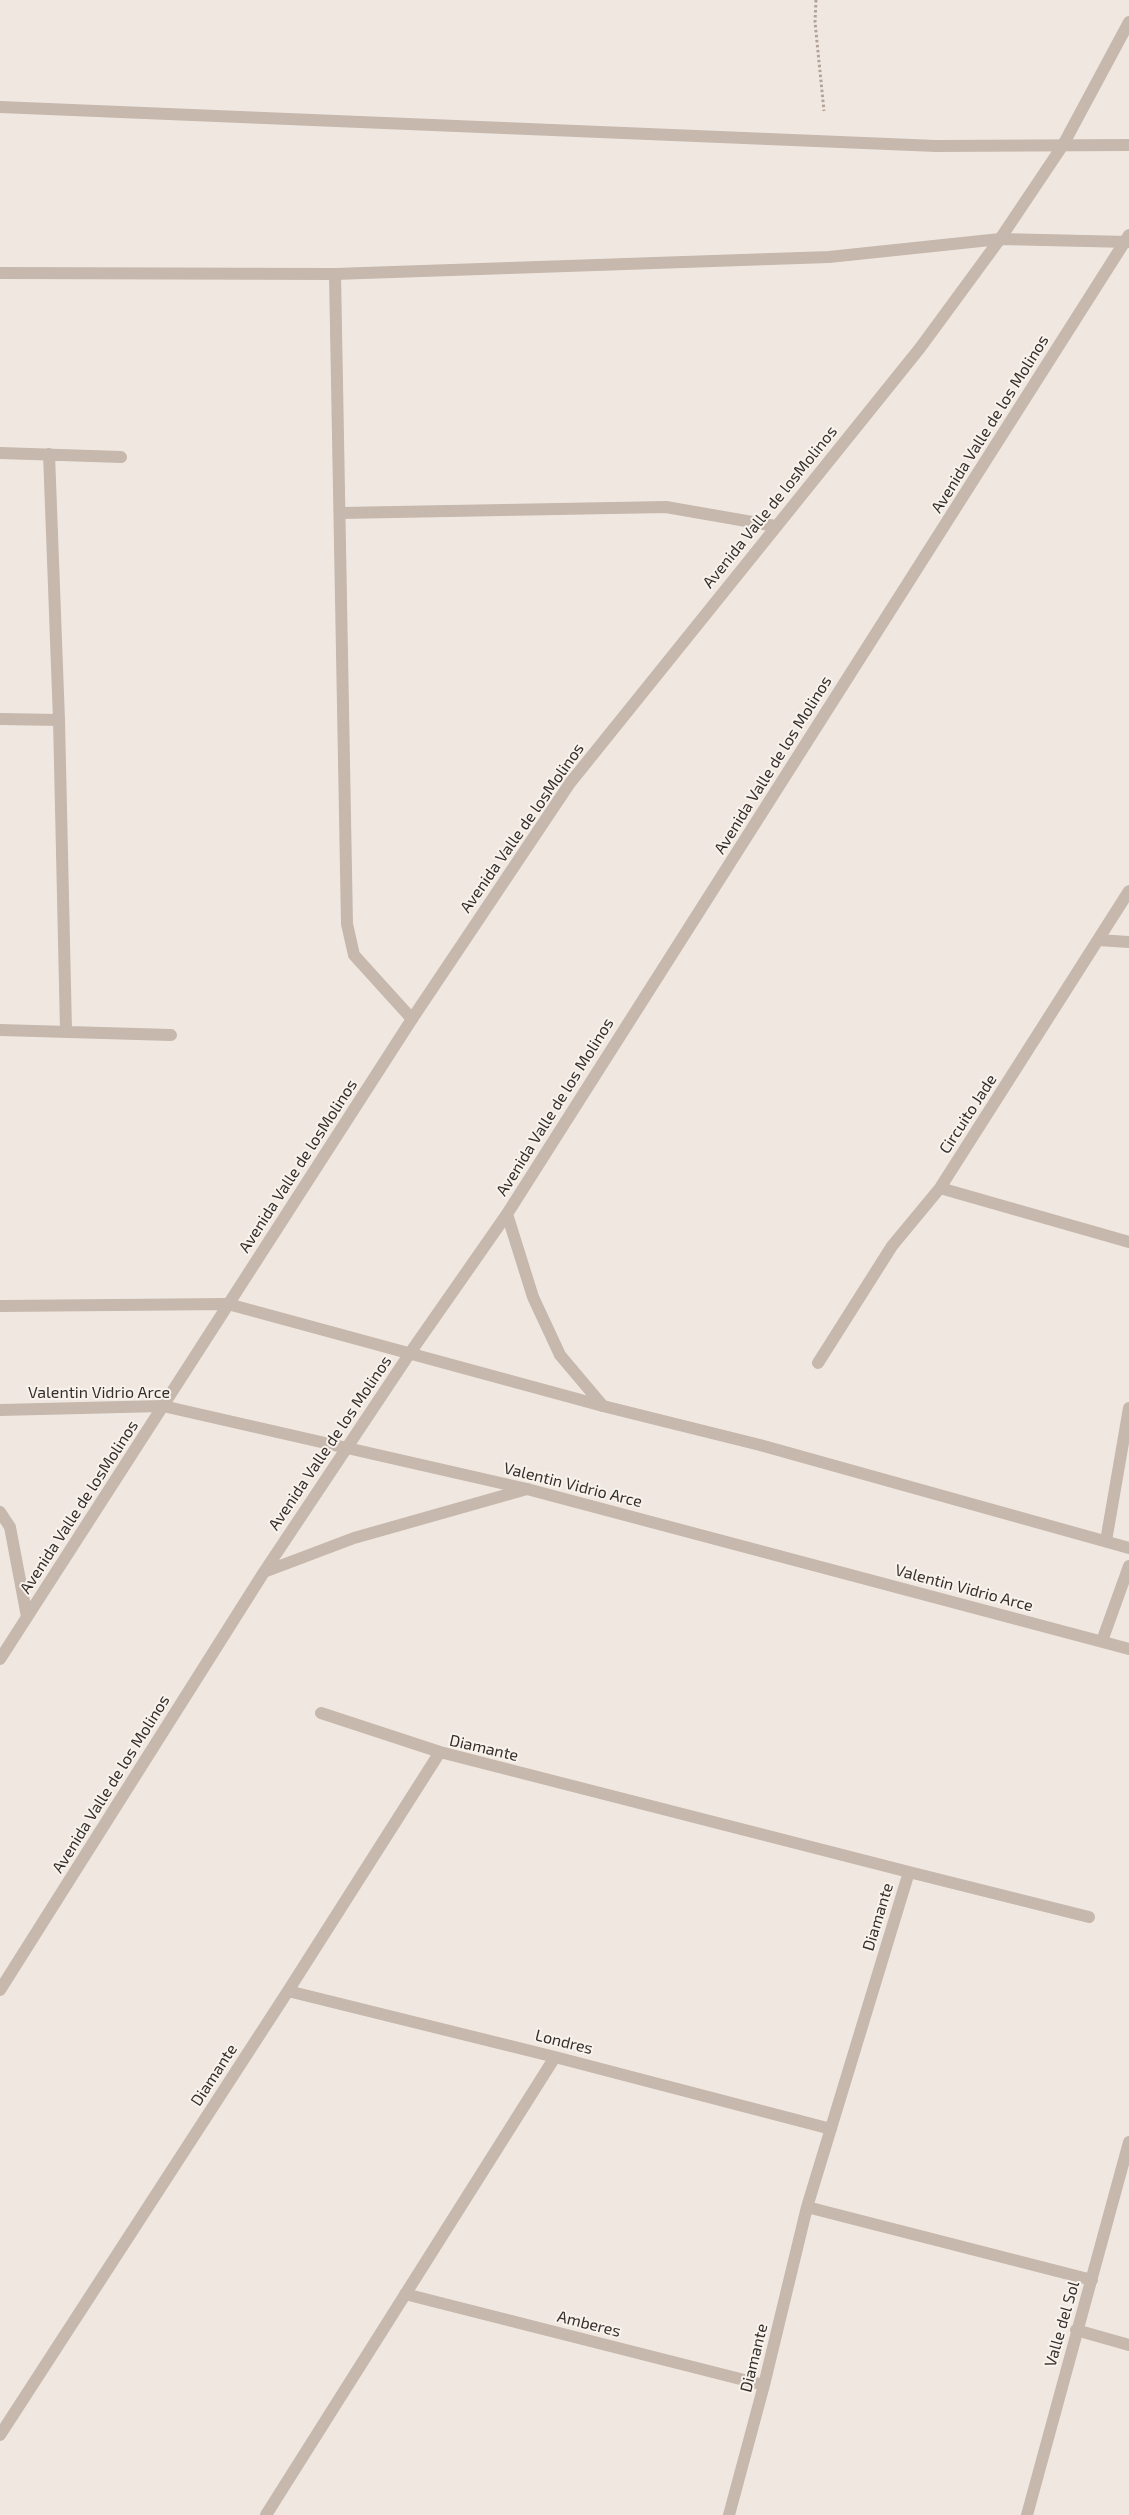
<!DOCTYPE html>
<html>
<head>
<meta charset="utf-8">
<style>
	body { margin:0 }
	canvas { display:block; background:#f0e8e0 }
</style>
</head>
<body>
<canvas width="1129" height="2515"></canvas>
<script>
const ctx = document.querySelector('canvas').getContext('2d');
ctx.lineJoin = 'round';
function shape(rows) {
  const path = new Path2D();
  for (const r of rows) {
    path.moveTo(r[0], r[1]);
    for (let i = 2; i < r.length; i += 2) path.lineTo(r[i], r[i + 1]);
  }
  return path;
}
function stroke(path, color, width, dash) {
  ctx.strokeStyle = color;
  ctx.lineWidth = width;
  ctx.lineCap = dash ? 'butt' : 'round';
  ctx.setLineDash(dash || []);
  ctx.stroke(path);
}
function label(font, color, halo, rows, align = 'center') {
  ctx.font = font + ' "Exo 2",sans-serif';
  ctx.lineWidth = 4;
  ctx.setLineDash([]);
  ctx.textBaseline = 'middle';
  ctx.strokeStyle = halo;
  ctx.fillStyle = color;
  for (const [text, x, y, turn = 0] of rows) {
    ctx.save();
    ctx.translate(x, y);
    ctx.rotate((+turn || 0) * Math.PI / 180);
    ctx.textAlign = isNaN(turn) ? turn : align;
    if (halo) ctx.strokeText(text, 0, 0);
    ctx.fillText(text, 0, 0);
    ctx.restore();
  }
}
const path = shape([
	[816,0,815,22,824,111]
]);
const service = shape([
	[335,274,347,924,354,955,412,1019],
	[341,513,666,507,775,526]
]);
const minor = shape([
	[0,107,936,146,1129,145],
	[0,273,335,274,829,257,1000,239,1129,242],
	[0,453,121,457],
	[49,454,59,720,66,1030],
	[0,719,59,720],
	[1129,891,940,1188,1129,1242],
	[1098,940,1129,942],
	[0,1030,171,1035],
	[0,1306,228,1304,603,1406,760,1445,1129,1548],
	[818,1363,892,1246,940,1188],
	[0,1410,163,1406,527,1489,1129,1649],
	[1106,1541,1129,1408],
	[1102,1641,1129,1566],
	[321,1713,440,1752],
	[909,1872,1089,1917],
	[288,1991,555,2057,831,2129],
	[807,2207,1092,2280],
	[405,2294,764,2385],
	[1076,2330,1129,2345],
	[0,2435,288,1991,440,1752,909,1872,807,2207,764,2385,729,2515],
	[266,2515,555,2057],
	[1027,2515,1129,2142]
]);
const tertiary = shape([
	[507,1214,533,1297,560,1355,603,1406],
	[0,1512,10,1527,27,1617],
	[264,1572,354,1538,527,1489],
	[0,1659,412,1019,570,783,920,348,1000,239,1063,145,1129,22],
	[0,1990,264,1572,410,1353,507,1214,1129,235]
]);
const streetNames = [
	["Avenida Valle de los Molinos",990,424,-58],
	["Avenida Valle de losMolinos",770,507,-51],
	["Avenida Valle de los Molinos",773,765,-58],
	["Avenida Valle de losMolinos",522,828,-55],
	["Avenida Valle de los Molinos",555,1107,-58],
	["Circuito Jade",968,1114,-57],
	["Avenida Valle de losMolinos",298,1166,-57],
	["Valentin Vidrio Arce",99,1393],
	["Avenida Valle de los Molinos",330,1443,-56],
	["Valentin Vidrio Arce",573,1485,14],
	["Avenida Valle de losMolinos",79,1507,-57],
	["Valentin Vidrio Arce",964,1588,15],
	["Diamante",484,1748,13],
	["Avenida Valle de los Molinos",111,1784,-58],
	["Diamante",878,1917,-73],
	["Londres",564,2042,14],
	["Diamante",214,2075,-57],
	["Amberes",589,2324,14],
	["Valle del Sol",1062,2324,-74],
	["Diamante",754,2358,-76]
];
stroke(path, '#b3a297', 3, [2.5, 2.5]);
stroke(service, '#c7b8ad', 12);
stroke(minor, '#c7b8ad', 12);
stroke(tertiary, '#c7b8ad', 12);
label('16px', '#362e2b', '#f8f2ec', streetNames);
</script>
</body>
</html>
